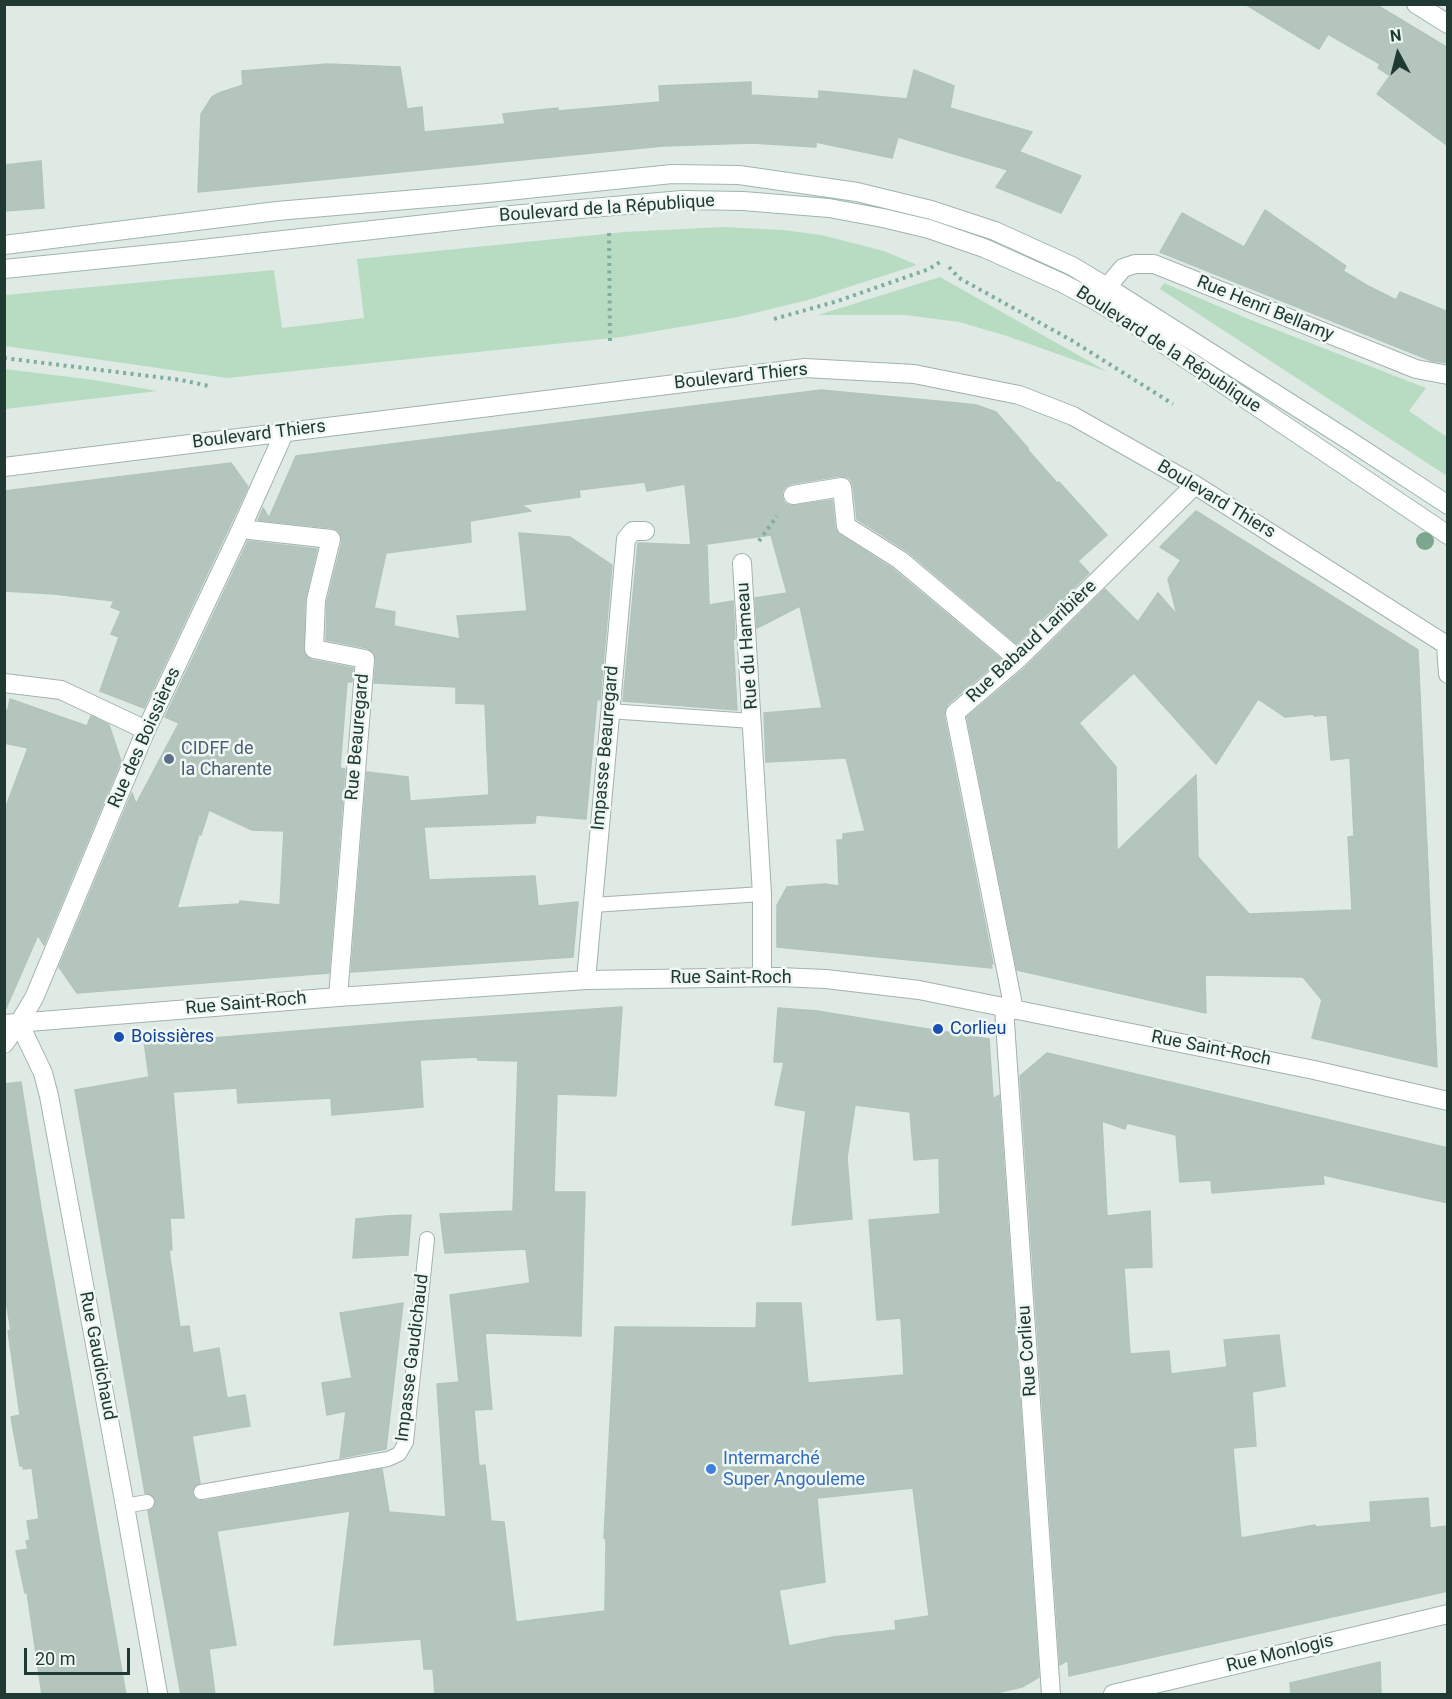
<!DOCTYPE html>
<html>
<head>
<meta charset="utf-8">
<style>
	body { margin:0 }
	#map { position:relative; width:1452px; height:1699px; overflow:hidden; background:#dfeae5; font-family:Roboto,sans-serif }
	canvas { display:block }
	.frame { position:absolute; inset:0; border:6px solid #203a33; pointer-events:none }
	.north { position:absolute; left:1368px; top:24px; width:60px; height:60px; -webkit-text-stroke:4px #eff7f3; paint-order:stroke; rotate:353deg; font-size:16px; font-weight:700; line-height:24px; text-align:center; color:#203a33 }
	.north::after { content:''; display:block; margin:auto; width:21px; height:27px; background:#203a33; clip-path:polygon(50% 0,100% 100%,50% 72%,0 100%) }
	.scale { position:absolute; left:24px; top:1648px; width:106px; height:27px; box-sizing:border-box; border:3px solid #203a33; border-top:0; padding-left:8px; font-size:18px; line-height:21px; white-space:nowrap; color:#203a33; -webkit-text-stroke:4px #eff7f3; paint-order:stroke }
</style>
</head>
<body>
<div id="map">
<canvas width="1452" height="1699"></canvas>
<div class="frame"></div>
<div class="north">N</div>
<div class="scale">20 m</div>
</div>
<script>
const ctx = document.querySelector('canvas').getContext('2d');
ctx.lineJoin = 'round';
function fillPath(path, color) {
  ctx.fillStyle = color;
  ctx.fill(path, 'evenodd');
}
function shape(rows) {
  const path = new Path2D();
  for (const r of rows) {
    path.moveTo(r[0], r[1]);
    for (let i = 2; i < r.length; i += 2) path.lineTo(r[i], r[i + 1]);
  }
  return path;
}
function stroke(path, color, width, dash) {
  ctx.strokeStyle = color;
  ctx.lineWidth = width;
  ctx.lineCap = dash ? 'butt' : 'round';
  ctx.setLineDash(dash || []);
  ctx.stroke(path);
}
function label(font, color, halo, rows, align = 'center') {
  ctx.font = font + ' Roboto,sans-serif';
  ctx.lineWidth = 5;
  ctx.setLineDash([]);
  ctx.textBaseline = 'middle';
  ctx.strokeStyle = halo;
  ctx.fillStyle = color;
  for (const [text, x, y, turn = 0] of rows) {
    ctx.save();
    ctx.translate(x, y);
    ctx.rotate((+turn || 0) * Math.PI / 180);
    ctx.textAlign = isNaN(turn) ? turn : align;
    if (halo) ctx.strokeText(text, 0, 0);
    ctx.fillText(text, 0, 0);
    ctx.restore();
  }
}
const green = shape([
	[722,227,783,230,821,235,884,251,917,265,808,300,738,317,622,337,227,378,5,346,5,295,274,270,282,328,364,318,357,259,624,232],
	[940,277,1108,372,1007,336,959,322,905,315,818,315],
	[1164,283,1246,318,1426,388,1409,411,1447,437,1447,476,1160,289],
	[5,369,94,380,158,391,5,409]
]);
const building = shape([
	[1245,4,1375,4,1448,48,1448,146,1377,94,1390,76,1378,68,1380,64,1328,34,1319,49,1245,4],
	[327,64,400,67,407,109,422,107,424,132,505,124,503,114,558,108,558,111,660,102,659,86,751,82,751,95,819,99,819,91,907,99,914,70,954,86,950,108,1032,132,1010,166,1020,152,1081,176,1061,213,996,187,1008,170,898,137,892,158,816,142,816,147,752,143,663,146,198,192,201,114,212,97,219,93,243,85,242,71,327,64],
	[41,161,44,208,4,211,4,165,41,161],
	[1265,210,1346,266,1343,271,1368,286,1396,300,1400,292,1448,312,1448,363,1432,361,1160,252,1182,213,1244,247,1265,210],
	[821,390,958,403,976,405,996,412,1028,448,1028,450,1057,483,1059,482,1107,535,1078,561,1089,573,1017,644,907,551,857,519,853,485,851,480,847,477,840,476,791,484,785,487,782,492,782,496,784,502,790,506,832,500,835,528,840,535,893,569,1001,659,948,704,945,709,944,715,993,964,991,964,992,968,777,947,777,905,787,887,825,884,839,886,837,840,843,840,843,834,865,831,846,758,766,762,764,713,822,708,800,606,757,628,755,598,787,593,771,535,693,546,707,546,709,605,733,601,735,639,733,639,737,710,623,701,638,543,691,545,685,484,647,491,645,482,579,490,580,497,522,505,531,511,470,521,471,542,386,553,374,608,395,612,394,626,460,639,457,616,527,611,519,533,570,537,612,565,600,700,597,699,586,819,536,815,535,823,424,827,429,880,535,876,538,906,578,902,573,957,351,972,367,772,408,777,410,801,489,795,485,704,456,703,456,687,374,683,376,659,372,651,367,648,326,640,327,602,342,542,341,535,338,530,332,528,258,520,263,508,269,518,296,456,821,390],
	[231,463,248,487,144,708,100,691,119,637,111,634,121,611,111,607,114,601,54,594,4,591,4,491,231,463],
	[1196,511,1418,650,1437,1067,1312,1038,1322,1000,1303,977,1205,975,1206,1013,1017,970,967,717,1026,667,1105,589,1138,622,1158,593,1177,615,1168,579,1181,560,1160,547,1196,511],
	[1134,673,1216,764,1258,699,1285,717,1314,714,1314,716,1327,715,1331,760,1350,758,1354,836,1348,837,1352,910,1249,914,1198,857,1196,775,1117,851,1116,767,1079,723,1134,673],
	[248,541,317,549,305,600,304,653,307,657,312,660,353,668,352,682,347,682,340,768,345,769,329,973,77,993,59,967,132,793,136,804,179,723,165,717,248,541],
	[209,810,252,830,284,831,280,905,240,901,239,904,177,908,199,834,201,835,209,810],
	[10,699,87,726,91,716,109,725,121,761,44,945,38,935,4,1013,5,809,28,748,4,743,4,710,8,710,10,699],
	[622,1007,616,1096,557,1094,554,1192,585,1192,581,1336,485,1333,492,1409,474,1410,479,1466,485,1465,491,1521,504,1522,516,1622,605,1611,606,1539,604,1538,615,1327,756,1328,757,1303,801,1303,808,1383,904,1375,901,1318,877,1320,869,1220,940,1214,939,1158,914,1160,910,1112,855,1105,847,1158,852,1219,792,1225,806,1111,775,1105,784,1062,774,1062,778,1008,817,1011,989,1039,993,1099,999,1095,1039,1677,1022,1687,987,1695,435,1695,433,1669,424,1669,421,1639,334,1645,350,1511,217,1531,236,1645,209,1649,215,1695,181,1695,148,1511,153,1508,156,1501,153,1496,145,1493,75,1090,149,1077,144,1041,201,1037,201,1039,405,1022,622,1007],
	[477,1057,478,1060,518,1061,513,1211,440,1214,445,1253,526,1249,530,1283,450,1295,459,1382,437,1384,446,1517,389,1512,382,1469,203,1501,197,1500,194,1497,192,1493,195,1486,200,1483,192,1436,250,1426,245,1395,227,1398,219,1348,193,1353,189,1326,180,1327,169,1250,172,1250,170,1218,184,1218,173,1092,237,1088,238,1103,331,1098,332,1115,423,1107,420,1060,477,1057],
	[913,1488,929,1616,895,1621,896,1630,833,1637,789,1646,779,1590,825,1582,817,1498,913,1488],
	[1047,1053,1448,1148,1448,1203,1323,1175,1324,1184,1212,1193,1211,1180,1180,1182,1176,1135,1127,1123,1125,1129,1102,1121,1107,1216,1150,1211,1152,1267,1124,1268,1130,1354,1169,1351,1171,1374,1227,1367,1224,1340,1279,1335,1285,1386,1252,1392,1256,1446,1233,1448,1241,1538,1315,1525,1315,1527,1371,1522,1370,1502,1428,1498,1430,1528,1448,1526,1448,1591,1069,1676,1068,1660,1060,1665,1020,1076,1047,1053],
	[21,1082,41,1208,126,1695,42,1695,27,1592,25,1593,16,1551,28,1549,26,1541,30,1540,27,1521,39,1519,32,1468,23,1469,23,1466,20,1466,11,1417,20,1415,8,1331,11,1330,4,1290,4,1084,21,1082],
	[411,1215,408,1255,353,1258,356,1219,386,1216,411,1215],
	[403,1303,386,1449,340,1458,346,1411,327,1415,322,1383,352,1378,340,1313,403,1303],
	[1380,1662,1381,1695,1291,1695,1290,1683,1380,1662]
]);
const path = shape([
	[609,233,610,343],
	[949,267,959,278,1071,340,1173,404],
	[774,319,838,301,929,269,940,262],
	[4,358,181,380,209,386],
	[759,541,777,516]
]);
const service = shape([
	[609,711,752,721],
	[593,905,762,894],
	[201,1492,388,1459,399,1454,406,1442,427,1239],
	[125,1506,147,1502]
]);
const minor = shape([
	[4,467,805,368,914,374,1019,395,1073,416,1195,485,1448,646],
	[793,495,842,487,846,526,900,560,1018,659],
	[241,529,331,539,316,600,314,649,365,659,338,997],
	[742,563,762,894,762,977],
	[1446,645,1448,674],
	[4,683,61,690,146,730],
	[586,980,626,539,633,531,645,531],
	[1004,1008,1051,1694],
	[1014,1010,955,713,1018,659,1195,485],
	[19,1023,43,1073,49,1096,125,1506,158,1694],
	[4,1024,338,997,586,980,779,977,826,979,919,990,1314,1070,1448,1101],
	[4,1044,19,1023,34,998,146,730,241,529,285,431],
	[1113,1694,1448,1614]
]);
const tertiary = shape([
	[1416,4,1448,24],
	[1099,301,1107,287,1123,268,1135,264,1154,264,1416,369,1448,375]
]);
const secondary = shape([
	[4,245,277,211,488,193,672,174,739,175,857,192,931,210,995,231,1072,266,1107,287,1350,441,1448,505],
	[4,269,193,250,489,217,682,200,743,201,829,208,883,218,929,229,984,248,1062,283,1098,302,1134,324,1448,535]
]);
const trees = [
	[1425,541]
];
const markers = [
	[169,759,6,"#5c6f8a"],
	[938,1029,6,"#1a4fb4"],
	[119,1037,6,"#1a4fb4"],
	[711,1469,6,"#3f7fe0"]
];
const streetNames = [
	["Boulevard de la République",607,209,-4],
	["Rue Henri Bellamy",1265,309,22],
	["Boulevard de la République",1168,350,33],
	["Boulevard Thiers",741,377,-6],
	["Boulevard Thiers",259,435,-7],
	["Boulevard Thiers",1216,500,31],
	["Rue Babaud Laribière",1032,642,-43],
	["Rue du Hameau",748,646,-94],
	["Rue Beauregard",358,737,-85],
	["Rue des Boissières",145,738,-66],
	["Impasse Beauregard",606,748,-85],
	["Rue Saint-Roch",731,978],
	["Rue Saint-Roch",246,1004,-5],
	["Rue Saint-Roch",1211,1049,11],
	["Rue Corlieu",1028,1351,-94],
	["Rue Gaudichaud",97,1356,79],
	["Impasse Gaudichaud",413,1358,-83],
	["Rue Monlogis",1280,1654,-14]
];
const serviceNames = [
	["CIDFF de",181,749],
	["la Charente",181,770]
];
const transitNames = [
	["Corlieu",950,1029],
	["Boissières",131,1037]
];
const shopNames = [
	["Intermarché",723,1459],
	["Super Angouleme",723,1480]
];
fillPath(green, '#b8dcc1');
fillPath(building, '#b4c5be');
stroke(building, '#b2c4bc', 1.5);
stroke(service, '#a2b2ac', 16);
stroke(minor, '#a2b2ac', 20);
stroke(tertiary, '#a2b2ac', 20);
stroke(secondary, '#9eb6ad', 20);
stroke(path, '#7fae9f', 4, [3, 4.5]);
stroke(service, '#fff', 14);
stroke(minor, '#fff', 18);
stroke(tertiary, '#fff', 18);
stroke(secondary, '#fff', 18);
ctx.fillStyle = '#7ca78e';
for (const [x, y] of trees) {
  ctx.beginPath();
  ctx.arc(x, y, 9, 0, 2 * Math.PI);
  ctx.fill();
}
for (const [x, y, r, color] of markers) {
  const dot = new Path2D();
  dot.arc(x, y, r, 0, 2 * Math.PI);
  ctx.fillStyle = color;
  ctx.fill(dot);
  stroke(dot, '#eff7f3', 2);
}
label('18px', '#203a33', '#eff7f3', streetNames);
label('18px', '#4e5e75', '#eff7f3', serviceNames, 'left');
label('18px', '#164399', '#eff7f3', transitNames, 'left');
label('18px', '#366cbe', '#eff7f3', shopNames, 'left');
</script>
</body>
</html>
